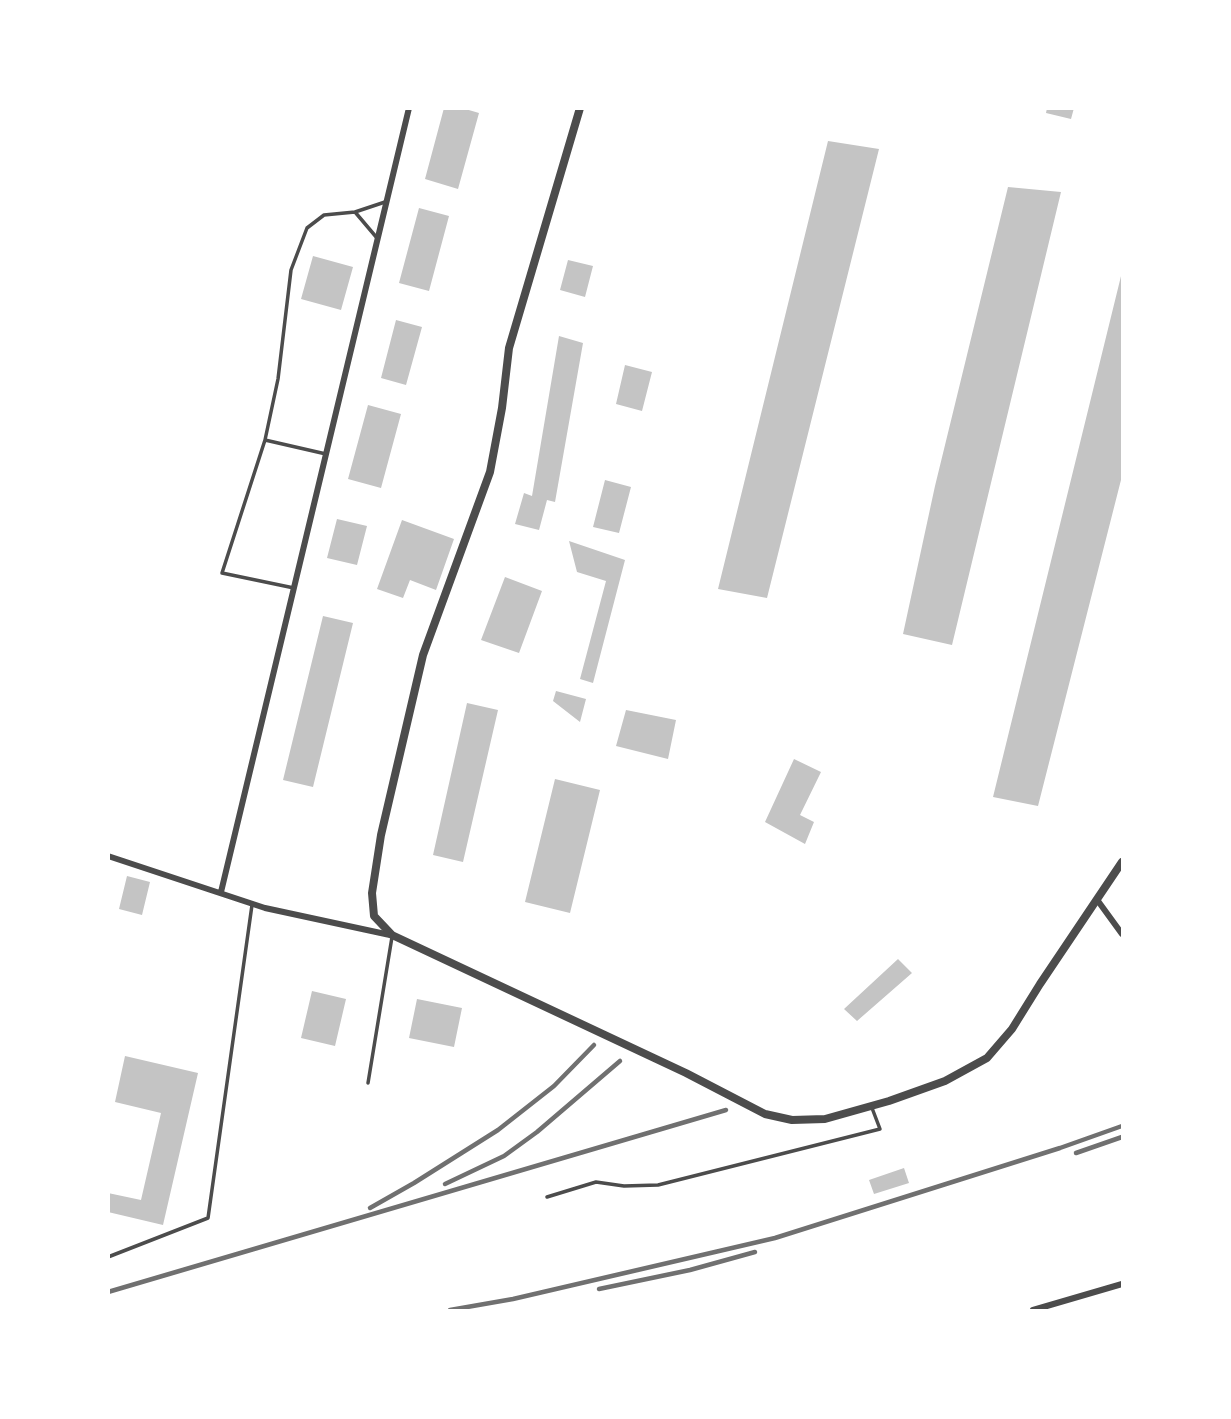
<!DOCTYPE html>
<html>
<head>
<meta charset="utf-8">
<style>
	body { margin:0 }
	#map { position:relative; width:1231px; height:1419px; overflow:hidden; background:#fff; font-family:"Work Sans",sans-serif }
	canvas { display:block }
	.frame { position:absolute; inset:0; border:110px solid #fff; pointer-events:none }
</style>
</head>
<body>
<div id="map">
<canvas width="1231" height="1419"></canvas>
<div class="frame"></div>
</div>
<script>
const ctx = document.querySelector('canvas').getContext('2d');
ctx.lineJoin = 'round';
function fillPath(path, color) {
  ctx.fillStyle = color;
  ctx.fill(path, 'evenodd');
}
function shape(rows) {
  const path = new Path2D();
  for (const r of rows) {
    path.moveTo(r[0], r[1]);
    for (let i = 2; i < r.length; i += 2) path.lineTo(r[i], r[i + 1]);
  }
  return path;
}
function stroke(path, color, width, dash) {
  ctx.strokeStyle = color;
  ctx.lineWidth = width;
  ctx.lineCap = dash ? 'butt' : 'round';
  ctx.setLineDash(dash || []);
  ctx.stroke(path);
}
const building = shape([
	[444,108,462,108,479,113,458,189,425,179],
	[1047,108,1074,108,1071,119,1046,113],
	[828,141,879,149,767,598,718,589],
	[1008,187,1061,192,952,645,903,634,935,486],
	[419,208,449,216,429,291,399,283],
	[313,256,353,267,341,310,301,299],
	[568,260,593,266,585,297,560,290],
	[1122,272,1122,476,1038,806,993,797],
	[396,320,422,327,406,385,381,378],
	[559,336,583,343,555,502,547,500,539,530,515,524,524,493,532,496],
	[625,365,652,372,642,411,616,404],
	[368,405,401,414,381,488,348,479],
	[605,480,631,487,619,533,593,527],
	[337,519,367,526,357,565,327,558],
	[402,520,454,539,436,590,410,580,403,598,377,589],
	[569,541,625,560,593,683,580,679,606,581,577,572],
	[505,577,542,591,519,653,481,640],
	[323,616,353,623,313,787,283,780],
	[556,691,586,699,580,722,553,701],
	[467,703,498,710,463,862,433,855],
	[626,710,676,720,668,759,616,746],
	[794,759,821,772,800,815,814,822,805,844,765,822],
	[555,779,600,790,570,913,525,902],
	[127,876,150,882,142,915,119,909],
	[898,959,912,973,857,1021,844,1009],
	[312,991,346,999,335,1046,301,1038],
	[417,999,462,1008,454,1047,409,1038],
	[125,1056,198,1073,163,1225,108,1212,108,1193,141,1200,161,1113,115,1102],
	[904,1168,909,1183,874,1194,869,1180]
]);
const service = shape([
	[377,238,355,212,385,202],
	[265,440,326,454],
	[294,588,222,573,265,440,278,379,291,270,307,228,324,215,355,212],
	[368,1083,392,937],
	[547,1197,596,1182,624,1186,658,1185,880,1129,872,1108],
	[108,1257,208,1218,252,905]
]);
const minor = shape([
	[108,856,265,908,390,935],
	[221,892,409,108],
	[1098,901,1122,934],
	[1033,1310,1122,1284]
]);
const tertiary = shape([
	[580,108,509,348,502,408,490,472,423,655,381,835,372,893,374,916,392,935,686,1073,765,1114,792,1120,825,1119,889,1101,945,1081,987,1058,1012,1029,1040,984,1122,862]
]);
const rail = shape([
	[1076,1153,1122,1137],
	[445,1184,504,1156,537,1132,620,1061],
	[370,1208,414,1183,498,1130,554,1086,594,1045],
	[599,1289,690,1270,755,1252],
	[108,1292,726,1110],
	[450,1310,513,1299,775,1238,1060,1148,1122,1126]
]);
fillPath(building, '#c4c4c4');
stroke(service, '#4c4c4c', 3.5);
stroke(minor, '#4c4c4c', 6);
stroke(tertiary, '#4c4c4c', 8);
stroke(rail, '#707070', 4.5);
</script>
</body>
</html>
